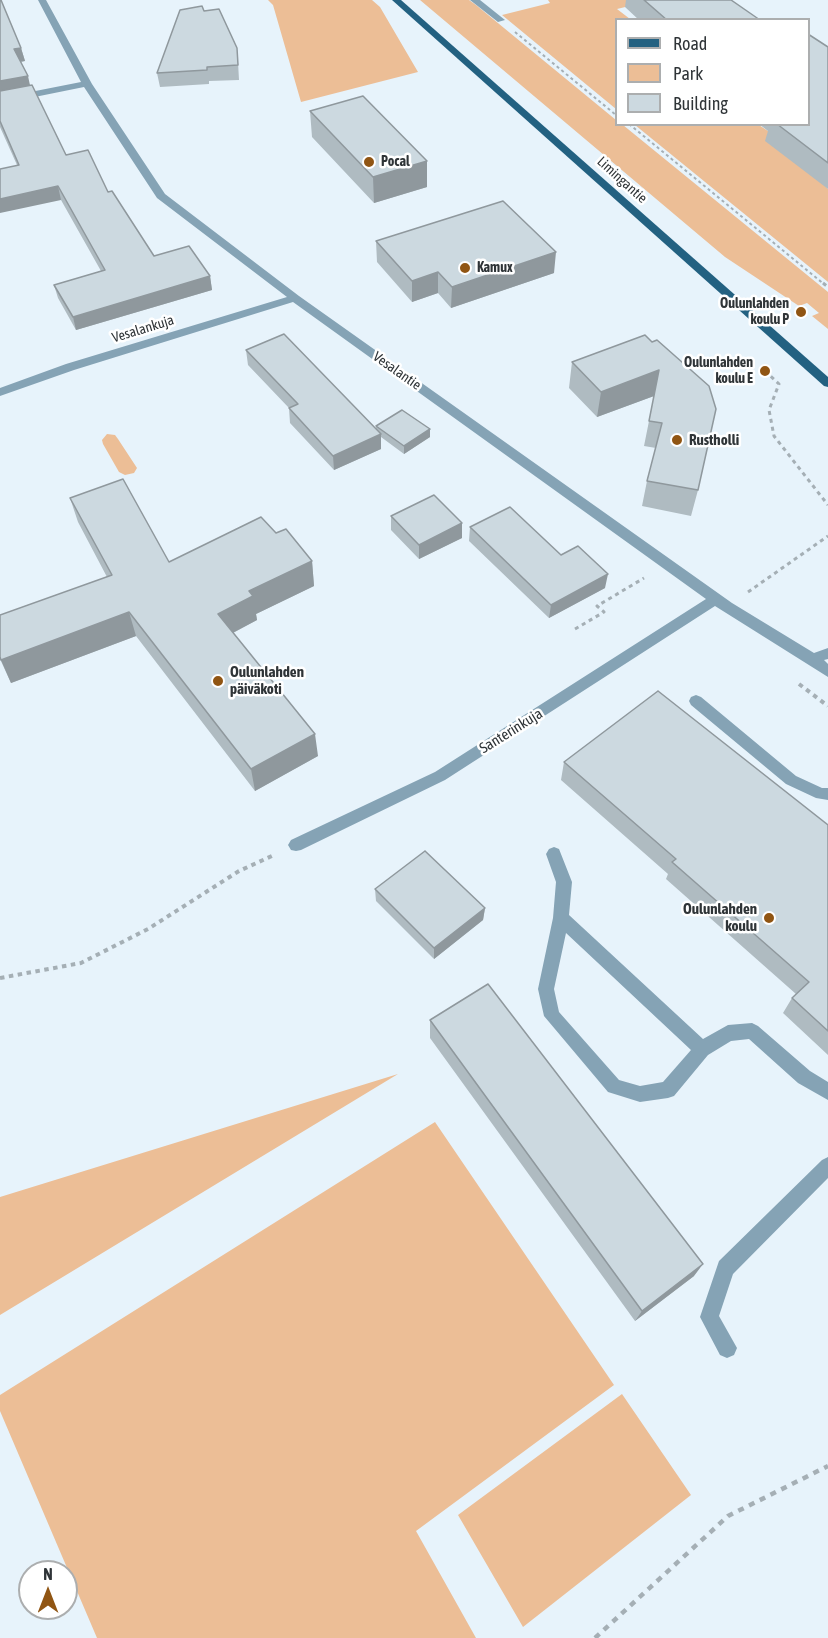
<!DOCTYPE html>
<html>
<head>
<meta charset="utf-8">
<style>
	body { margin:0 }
	#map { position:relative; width:828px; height:1638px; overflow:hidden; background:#e7f3fb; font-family:"Asap Condensed",sans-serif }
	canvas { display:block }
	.legend { position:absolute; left:615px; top:18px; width:195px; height:108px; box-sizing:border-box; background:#fff; border:2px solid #acaeaf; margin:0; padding:8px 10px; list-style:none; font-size:18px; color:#2f3437 }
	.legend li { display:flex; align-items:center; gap:12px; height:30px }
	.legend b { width:30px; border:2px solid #acaeaf }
	.north { position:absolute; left:18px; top:1560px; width:60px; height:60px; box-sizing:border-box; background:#fff; border:2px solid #acaeaf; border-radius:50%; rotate:0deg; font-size:16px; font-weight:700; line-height:24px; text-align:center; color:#2f3437 }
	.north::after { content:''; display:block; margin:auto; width:21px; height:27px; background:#905513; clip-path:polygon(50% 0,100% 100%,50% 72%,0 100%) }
</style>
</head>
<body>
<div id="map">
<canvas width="828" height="1638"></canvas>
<ul class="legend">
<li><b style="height:8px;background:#236181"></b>Road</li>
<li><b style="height:16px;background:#ecbe96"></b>Park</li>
<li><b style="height:16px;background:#ccd9e0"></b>Building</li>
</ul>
<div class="north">N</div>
</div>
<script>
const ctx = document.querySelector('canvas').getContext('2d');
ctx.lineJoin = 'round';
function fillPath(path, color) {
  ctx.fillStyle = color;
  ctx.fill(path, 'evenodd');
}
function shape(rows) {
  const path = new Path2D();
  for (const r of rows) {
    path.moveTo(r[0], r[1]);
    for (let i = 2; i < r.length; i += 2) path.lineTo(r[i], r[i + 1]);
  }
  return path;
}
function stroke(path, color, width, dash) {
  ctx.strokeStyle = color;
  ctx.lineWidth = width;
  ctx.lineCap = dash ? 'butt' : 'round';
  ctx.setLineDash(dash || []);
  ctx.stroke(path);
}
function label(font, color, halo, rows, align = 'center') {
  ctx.font = font + ' "Asap Condensed",sans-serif';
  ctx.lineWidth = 5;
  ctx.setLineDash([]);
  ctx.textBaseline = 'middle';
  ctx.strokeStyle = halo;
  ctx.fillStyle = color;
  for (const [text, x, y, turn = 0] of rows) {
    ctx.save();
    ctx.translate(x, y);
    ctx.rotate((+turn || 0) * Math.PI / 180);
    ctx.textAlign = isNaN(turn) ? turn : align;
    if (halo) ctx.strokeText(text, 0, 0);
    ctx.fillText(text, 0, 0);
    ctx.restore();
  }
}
const green = shape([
	[268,0,372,0,380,7,418,72,301,102,273,5],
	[420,0,469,0,476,5,616,120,616,124,623,125,828,292,828,329,812,316,819,313,807,303,799,306,725,257],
	[548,0,654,0,617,9,630,19,616,20,616,109,502,15,550,3],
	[635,125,759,125,777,137,828,189,828,282],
	[107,434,115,435,118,439,137,468,134,473,125,475,119,472,103,444,102,440],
	[398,1074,0,1315,0,1197],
	[435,1122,614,1385,416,1531,476,1638,97,1638,0,1411,0,1395],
	[622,1394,691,1495,523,1627,458,1515]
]);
const pathFar3 = shape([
	[515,32,616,115],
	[629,124,825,285]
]);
const pathFar2 = shape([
	[823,283,828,287],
	[765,371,779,384,769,410,774,436,828,505],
	[748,592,828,536],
	[575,629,604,612,597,606,644,578]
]);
const pathFar1 = shape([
	[799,684,828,706],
	[0,978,81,963,148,929,239,871,274,855]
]);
const path = shape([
	[595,1638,728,1516,828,1466]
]);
const minor = shape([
	[38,0,46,0,92,84,165,194,299,296,732,603,814,653,828,648,828,659,824,660,828,664,828,677,715,606,445,780,301,850,296,851,291,850,288,845,291,840,435,772,706,599,293,302,74,370,0,396,0,388,66,364,287,297,157,198,84,87,0,104,0,98,81,82,38,0],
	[470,0,480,0,505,20,498,22,470,0],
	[696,695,701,697,796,776,822,788,828,788,828,800,816,798,786,784,691,705,689,701,691,697,696,695],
	[554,847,559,849,572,882,569,915,703,1039,728,1025,752,1023,758,1026,810,1071,828,1082,828,1100,798,1083,749,1039,731,1041,708,1055,674,1096,668,1098,640,1102,608,1092,544,1016,538,989,553,918,556,882,546,854,549,849,554,847],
	[566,933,691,1050,663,1082,640,1086,619,1080,559,1012,554,989,566,933],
	[828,1157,828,1178,733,1274,719,1316,737,1348,734,1355,727,1358,720,1355,700,1317,719,1261,822,1160,828,1157]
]);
const major = shape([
	[392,0,401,0,828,377,828,387,824,386,392,0]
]);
const wall = shape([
	[0,0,21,48,25,61,21,62,30,86,66,155,108,192,154,256,210,276,212,290,76,330,58,298,54,285,101,271,61,200,17,165,0,127],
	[626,0,731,0,760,20,639,20,625,7],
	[204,11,238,62,239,80,209,81,209,84,160,87,157,73],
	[828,47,828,189,765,141,768,131,759,124,808,124],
	[310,111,427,161,427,187,374,203,312,137],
	[376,241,554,273,451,308,438,293,412,302,377,262],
	[645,335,698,490,691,516,642,506,647,481,656,448,644,446,654,396,597,417,569,388,572,362],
	[246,350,376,430,376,426,430,429,430,437,404,454,381,437,381,449,334,470,290,423,289,408,248,365],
	[70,498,169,562,276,533,312,561,314,586,256,614,257,620,233,633,318,756,255,791,136,636,11,683,0,659,0,615,107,577,78,522],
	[391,516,462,523,462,538,419,559,391,530],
	[470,527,561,555,605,588,549,618,469,541],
	[564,762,828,825,828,1055,783,1013,792,998,796,994,666,879,668,874,561,780],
	[375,889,485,908,483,920,434,959,376,901],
	[430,1020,694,1276,635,1321,430,1038]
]);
const shadedWall = shape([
	[21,48,25,61,18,62,14,49],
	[28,76,31,90,0,96,0,81],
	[427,161,427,187,374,203,373,177],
	[58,186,61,200,0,213,0,199],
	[556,252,554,273,451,308,452,287],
	[438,272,438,293,412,302,412,281],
	[210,276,212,290,76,330,73,317],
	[659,370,654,396,597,417,601,392],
	[430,429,430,437,404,454,404,446],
	[381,434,381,449,334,470,333,456],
	[462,523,462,538,419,559,419,545],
	[312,561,314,586,256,614,257,620,223,638,218,614,249,591],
	[608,574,605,588,549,618,551,605],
	[129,612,136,636,11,683,1,660],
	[315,734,318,756,255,791,251,769],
	[485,908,483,920,434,959,434,948],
	[703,1264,694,1276,635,1321,642,1311]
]);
const building = shape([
	[0,0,1,0,21,48,14,49,28,76,0,81,0,0],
	[644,0,731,0,760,20,667,20,644,0],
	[202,6,204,11,219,9,237,48,238,65,207,67,207,70,157,73,180,10,202,6],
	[808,34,828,47,828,163,777,124,808,124,808,34],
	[32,85,66,155,88,150,108,192,112,191,154,256,189,246,210,276,73,317,54,285,105,270,58,186,0,199,0,169,19,165,0,121,0,91,32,85],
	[363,96,427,161,373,177,310,111,363,96],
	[503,201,556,252,452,287,438,272,412,281,376,241,503,201],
	[284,334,381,434,333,456,289,408,298,404,246,350,284,334],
	[645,335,652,342,657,340,709,386,716,409,698,490,647,481,662,423,649,421,659,370,601,392,572,362,645,335],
	[402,410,430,429,404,446,376,426,402,410],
	[123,479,169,562,261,517,276,533,286,529,312,561,249,591,253,596,218,614,315,734,251,769,129,612,1,660,0,657,0,615,112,575,70,498,123,479],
	[434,495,462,523,419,545,391,516,434,495],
	[510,507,561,555,578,546,608,574,551,605,470,527,510,507],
	[658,691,828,825,828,1031,792,998,809,982,672,862,676,859,564,762,658,691],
	[425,851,485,908,434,948,375,889,425,851],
	[488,984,703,1264,642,1311,430,1020,488,984]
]);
const markers = [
	[369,162,6,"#905513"],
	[465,268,6,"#905513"],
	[801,312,6,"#905513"],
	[765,371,6,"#905513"],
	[677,440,6,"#905513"],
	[218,681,6,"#905513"],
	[769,918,6,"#905513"]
];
const farPoinames = [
	["Pocal",381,162],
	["Kamux",477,268],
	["Oulunlahden",789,304,"right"],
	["koulu P",789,320,"right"],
	["Oulunlahden",753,363,"right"],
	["koulu E",753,379,"right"]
];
const farStreetnames = [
	["Limingantie",622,180,42],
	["Vesalankuja",143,329,-17],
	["Vesalantie",397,371,35]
];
const poiNames = [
	["Rustholli",689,440],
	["Oulunlahden",230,672],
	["päiväkoti",230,689],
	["Oulunlahden",757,909,"right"],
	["koulu",757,926,"right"]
];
const streetNames = [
	["Santerinkuja",511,731,-32]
];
fillPath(green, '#ecbe96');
stroke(pathFar3, '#a5afb5', 2, [3, 3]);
stroke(pathFar2, '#a5afb5', 3, [4, 4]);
stroke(pathFar1, '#a5afb5', 4, [4.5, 4.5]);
stroke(path, '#a5afb5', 4.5, [6, 6]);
fillPath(minor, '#85a3b5');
fillPath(major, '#236181');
fillPath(wall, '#afbbc1');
fillPath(shadedWall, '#8f989d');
fillPath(building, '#ccd9e0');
stroke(building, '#8f989d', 1.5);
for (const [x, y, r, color] of markers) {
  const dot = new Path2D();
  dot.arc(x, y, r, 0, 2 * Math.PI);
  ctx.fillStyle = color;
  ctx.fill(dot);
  stroke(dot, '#fff', 2);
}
label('bold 14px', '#2f3437', '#fff', farPoinames, 'left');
label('14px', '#2f3437', '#fff', farStreetnames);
label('bold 15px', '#2f3437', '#fff', poiNames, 'left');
label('15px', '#2f3437', '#fff', streetNames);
</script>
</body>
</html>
